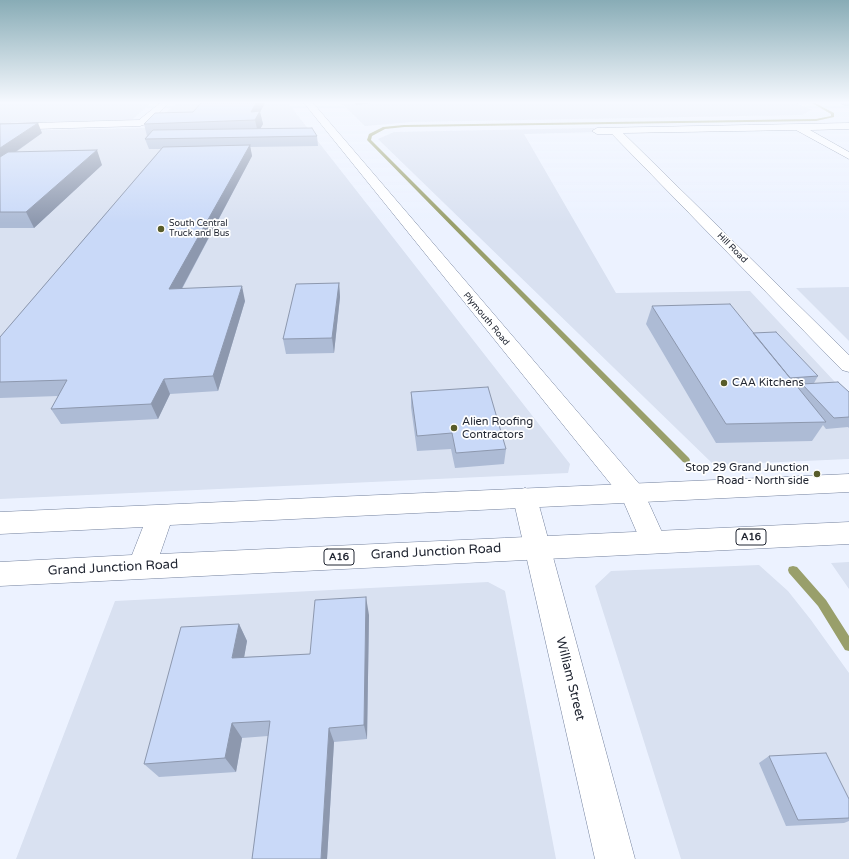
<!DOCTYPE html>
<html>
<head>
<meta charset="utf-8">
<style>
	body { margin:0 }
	canvas { display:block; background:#ecf2ff }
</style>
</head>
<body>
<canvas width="849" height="859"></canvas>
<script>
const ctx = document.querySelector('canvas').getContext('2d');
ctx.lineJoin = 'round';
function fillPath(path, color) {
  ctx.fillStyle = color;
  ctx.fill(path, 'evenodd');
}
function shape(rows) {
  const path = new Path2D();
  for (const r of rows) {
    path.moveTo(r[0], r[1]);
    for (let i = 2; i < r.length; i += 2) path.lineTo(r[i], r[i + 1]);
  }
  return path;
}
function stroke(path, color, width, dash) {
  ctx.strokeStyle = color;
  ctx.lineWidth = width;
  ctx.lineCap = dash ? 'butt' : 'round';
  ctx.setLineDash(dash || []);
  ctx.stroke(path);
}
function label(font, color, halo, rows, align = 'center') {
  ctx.font = font + ' "Varela Round",sans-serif';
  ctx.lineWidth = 3.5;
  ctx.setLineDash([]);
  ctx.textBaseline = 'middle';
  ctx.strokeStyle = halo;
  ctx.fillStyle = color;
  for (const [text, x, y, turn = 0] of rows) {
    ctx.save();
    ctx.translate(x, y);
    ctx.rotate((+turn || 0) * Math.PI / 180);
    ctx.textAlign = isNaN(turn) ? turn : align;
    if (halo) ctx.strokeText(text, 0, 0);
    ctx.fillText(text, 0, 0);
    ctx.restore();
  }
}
const built = shape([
	[0,103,151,103,133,119,126,120,0,123],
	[176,103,288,103,570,464,568,473,0,499,0,131,151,128],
	[341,103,797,103,812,110,802,115,411,122,365,126],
	[594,128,598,132,524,134,616,293,750,291,849,397,849,459,714,465,378,139,394,132],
	[849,287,849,341,796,288],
	[849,562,849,589,831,563],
	[759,565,788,591,811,620,849,673,849,859,681,859,595,586,611,571],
	[488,582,505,591,556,859,16,859,115,601]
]);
const stream = shape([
	[812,103,815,103,834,113,834,117,816,121,404,127,385,129,372,136,371,140,689,458,690,460,689,462,686,463,683,462,367,140,369,134,383,127,404,125,816,119,831,116,831,114,812,103],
	[793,566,797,567,826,600,849,636,849,651,845,650,818,606,789,573,788,570,789,567,793,566]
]);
const minor = shape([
	[160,103,169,103,149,123,140,126,0,130,0,124,139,120,160,103],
	[304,103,313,103,641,486,666,541,662,549,653,552,644,549,622,498,304,103],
	[849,123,849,129,810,130,849,152,849,159,796,130,623,133,849,355,849,372,842,370,612,134,597,134,592,131,597,128,849,123],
	[525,488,534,491,537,498,635,859,595,859,513,498,516,491,525,488]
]);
const highway = shape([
	[849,474,849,492,170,525,160,554,849,522,849,544,0,586,0,562,132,555,143,527,0,534,0,512,849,474]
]);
const wall = shape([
	[256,103,265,103,260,112,263,124,260,129,317,136,318,146,250,147,252,156,182,289,245,301,218,391,170,394,158,419,61,424,51,409,58,396,0,398,0,337,161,149,149,149,145,139,147,136,144,124,193,112],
	[838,103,849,103,849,106,845,106],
	[0,124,42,133,16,152,102,165,34,228,0,228],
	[339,283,340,297,334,353,286,354,283,339],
	[652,306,753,333,818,376,814,383,849,392,849,428,848,427,826,429,823,425,812,441,716,443,646,324],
	[411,392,506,449,504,464,455,468,451,449,417,451,411,407],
	[369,615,367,739,334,742,327,859,252,859,268,736,242,738,236,772,159,777,144,764,239,624,247,641,244,657,310,654],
	[769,756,849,799,849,821,844,823,786,826,759,763]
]);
const shadedWall = shape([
	[256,103,265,103,260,112,263,124,258,133,255,120,251,112],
	[355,103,373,103,356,105],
	[38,123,42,133,1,162,0,160,0,148],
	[250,145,252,156,174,303,169,289],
	[97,150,102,165,34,228,26,212],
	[339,283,340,297,334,353,332,338],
	[242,286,245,301,218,391,213,376],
	[164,379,170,394,158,419,151,404],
	[366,597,369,615,367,739,364,725],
	[239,624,247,641,241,675,232,658],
	[232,723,242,738,236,772,225,758],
	[329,728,334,742,327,859,321,859]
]);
const building = shape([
	[201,103,256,103,251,112,260,111,255,120,144,124,155,113,193,112,201,103],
	[38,123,0,148,0,124,38,123],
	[312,128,317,136,145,139,153,130,312,128],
	[250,145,169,289,242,286,213,376,164,379,151,404,51,409,67,380,0,382,0,337,163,147,250,145],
	[97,150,26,212,0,212,0,157,8,152,97,150],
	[339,283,332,338,283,339,296,284,339,283],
	[730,304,826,422,726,424,652,306,730,304],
	[776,332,818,376,790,378,753,333,776,332],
	[838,382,849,392,849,417,834,418,802,384,838,382],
	[488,387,506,449,456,453,452,433,417,436,411,392,488,387],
	[366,597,364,725,329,728,321,859,252,859,270,721,232,723,225,758,144,764,181,627,239,624,232,658,310,654,315,600,366,597],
	[826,753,849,799,849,818,798,820,769,756,826,753]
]);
const markers = [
	[161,229,4,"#585c2a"],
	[724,383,4,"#585c2a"],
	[454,428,4,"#585c2a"],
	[817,474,4,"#585c2a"]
];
const farPoinames = [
	["South Central",169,224],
	["Truck and Bus",169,234]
];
const farStreetnames = [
	["Hill Road",732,248,45],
	["Plymouth Road",486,319,50]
];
const shields = [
	[751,537,30],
	[339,557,30]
];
const shieldNames = [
	["A16",751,537],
	["A16",339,557]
];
const poiNames = [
	["CAA Kitchens",732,383],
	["Alien Roofing",462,422],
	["Contractors",462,435],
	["Stop 29 Grand Junction",809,468,"right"],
	["Road - North side",809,481,"right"]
];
const nearStreetnames = [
	["Grand Junction Road",436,552,-3],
	["Grand Junction Road",113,568,-3],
	["William Street",570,679,76]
];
fillPath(built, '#d9e1f1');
fillPath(stream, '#999f6b');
stroke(minor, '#74829e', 1);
stroke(highway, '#74829e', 1);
fillPath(minor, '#fff');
fillPath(highway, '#fff');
fillPath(wall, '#adbbd5');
fillPath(shadedWall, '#8d98ae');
fillPath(building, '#c9d9f8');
stroke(building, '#8d98ae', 1);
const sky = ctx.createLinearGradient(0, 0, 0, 223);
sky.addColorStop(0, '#88acb6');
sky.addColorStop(0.46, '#f6f9ff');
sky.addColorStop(1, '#f6f9ff00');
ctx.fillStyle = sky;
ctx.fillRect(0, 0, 849, 223);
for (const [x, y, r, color] of markers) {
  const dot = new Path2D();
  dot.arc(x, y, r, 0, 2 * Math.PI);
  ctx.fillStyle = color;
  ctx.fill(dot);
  stroke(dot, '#fff', 1.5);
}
label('9px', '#212632', '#fff', farPoinames, 'left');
label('9px', '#212632', '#fff', farStreetnames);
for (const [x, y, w] of shields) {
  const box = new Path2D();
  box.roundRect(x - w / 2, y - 8, w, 16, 3);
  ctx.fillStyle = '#fff';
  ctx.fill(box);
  stroke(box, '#212632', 1);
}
label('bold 10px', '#212632', null, shieldNames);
label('11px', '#212632', '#fff', poiNames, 'left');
label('13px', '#212632', '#fff', nearStreetnames);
</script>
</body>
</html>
